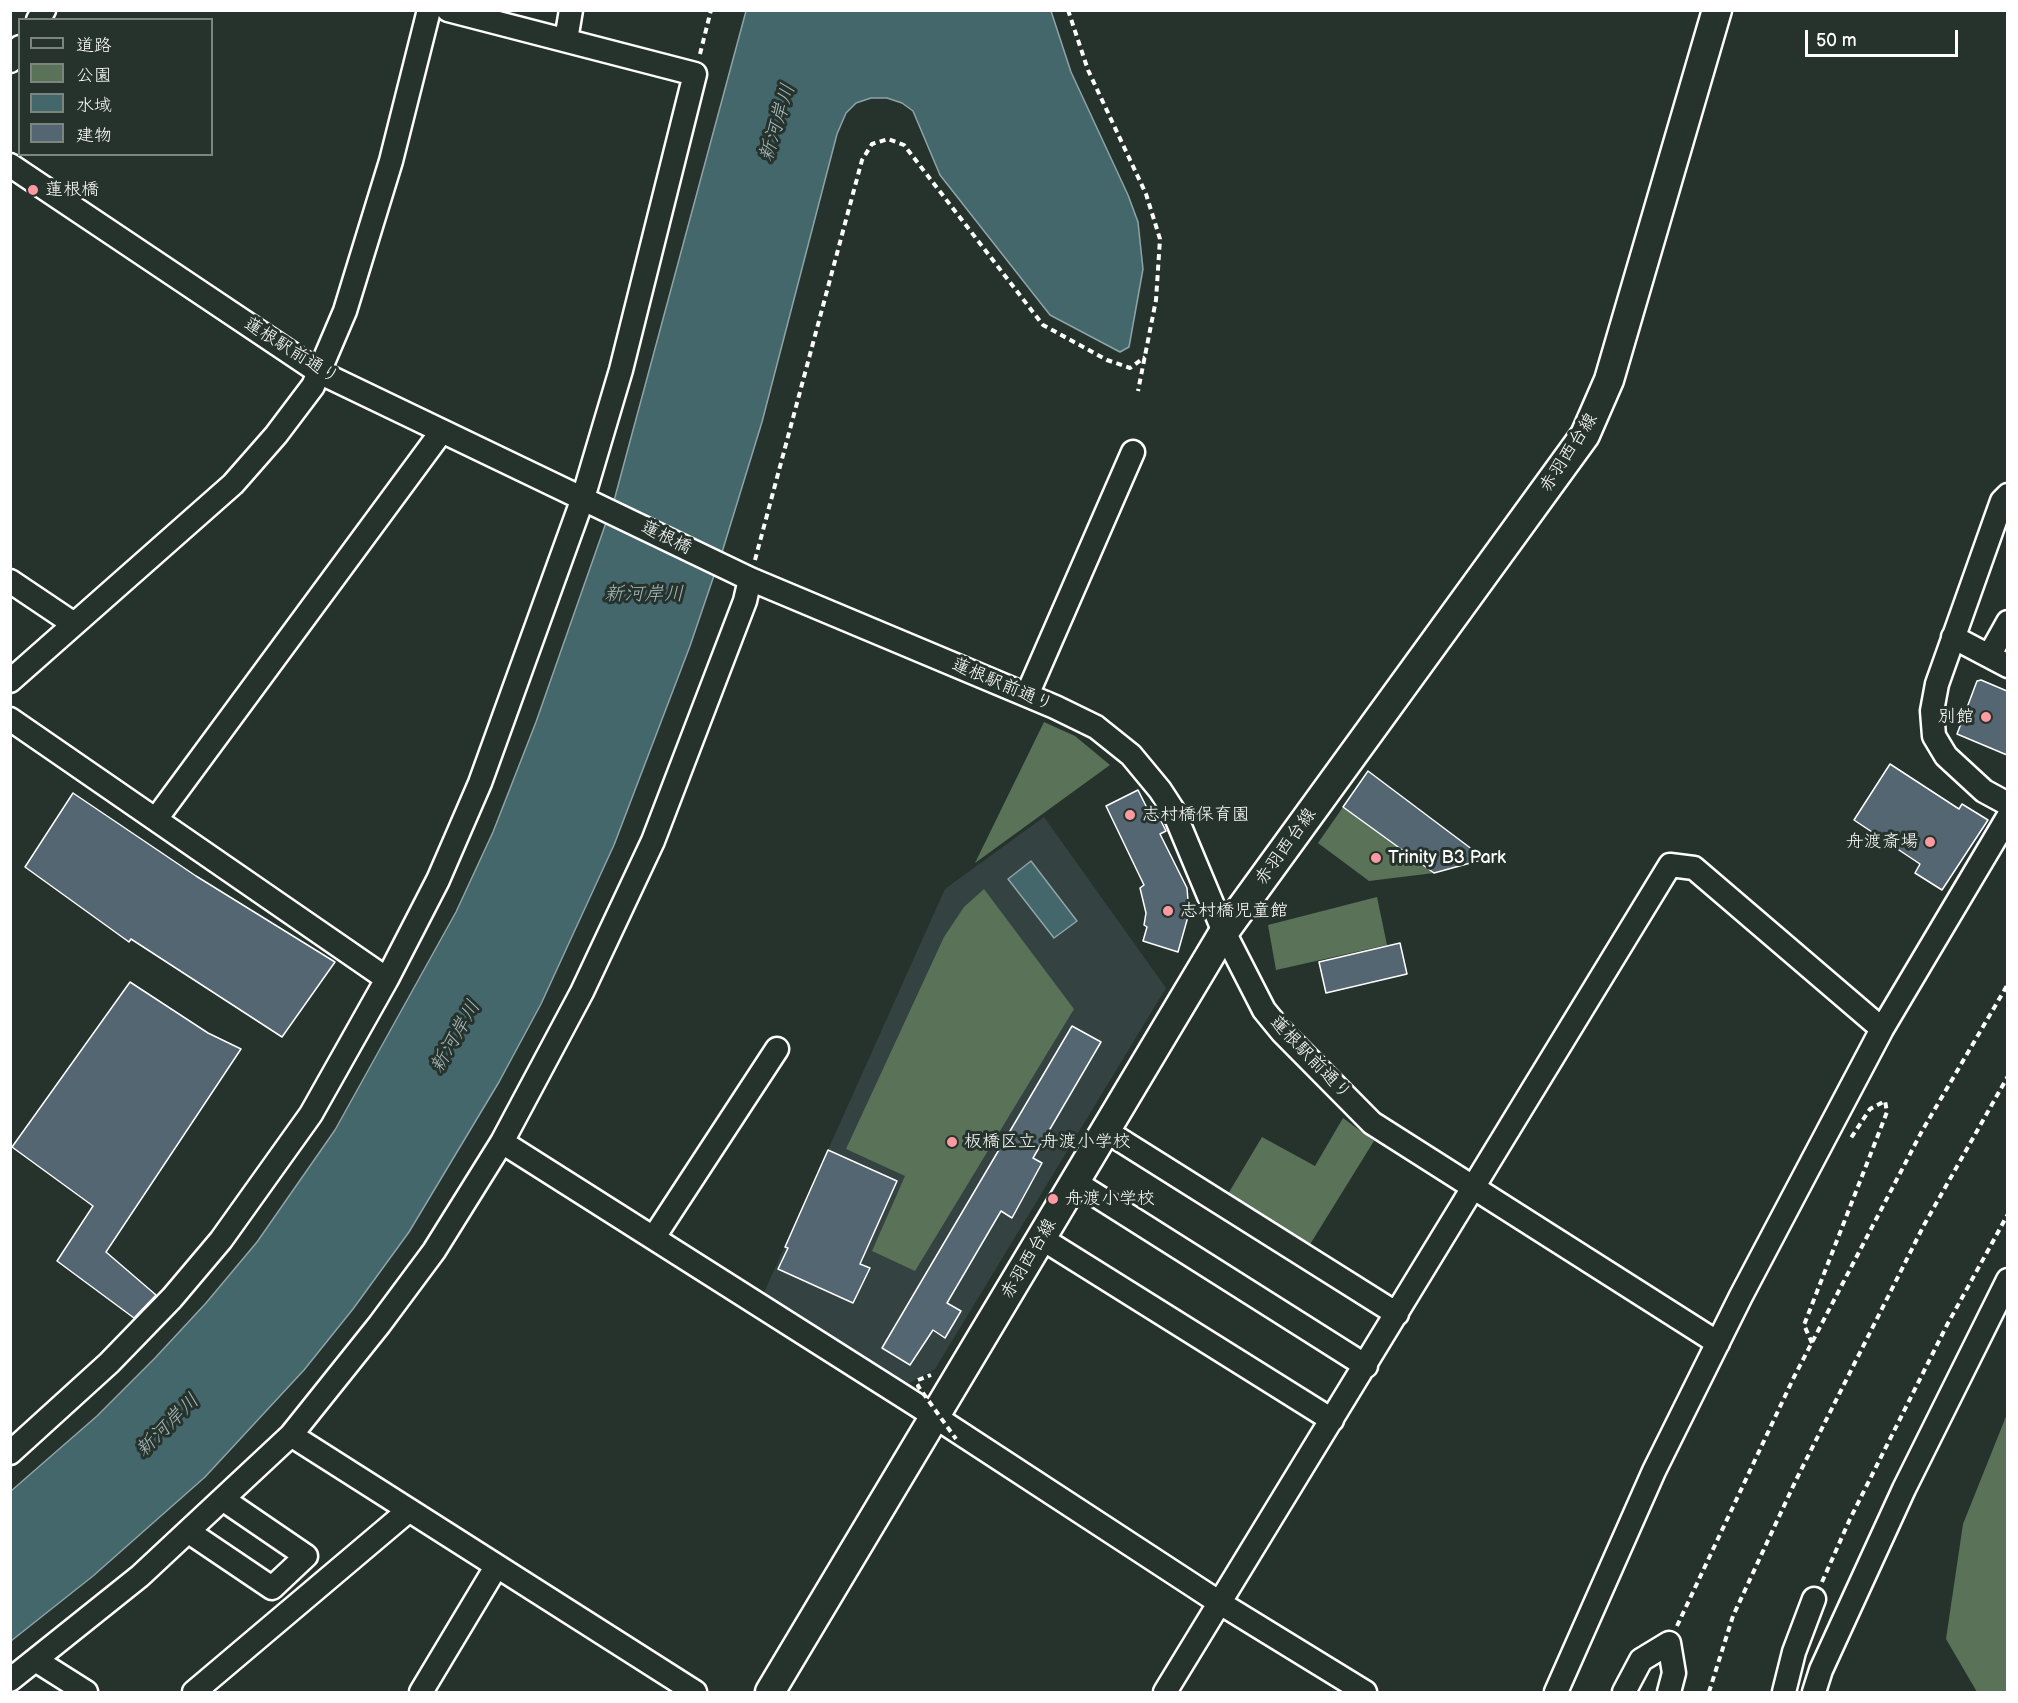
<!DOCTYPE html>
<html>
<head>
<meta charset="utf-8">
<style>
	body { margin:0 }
	#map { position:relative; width:2018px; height:1703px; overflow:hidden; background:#26332d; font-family:"Balsamiq Sans","Klee One",sans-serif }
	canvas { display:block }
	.frame { position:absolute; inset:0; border:12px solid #fff; pointer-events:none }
	.legend { position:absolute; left:18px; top:18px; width:195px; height:138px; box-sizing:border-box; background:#26332d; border:2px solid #7d8581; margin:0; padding:8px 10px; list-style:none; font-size:18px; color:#fff }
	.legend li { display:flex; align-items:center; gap:12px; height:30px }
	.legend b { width:30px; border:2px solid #7d8581 }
	.scale { position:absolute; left:1805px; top:30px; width:153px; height:27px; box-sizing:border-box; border:3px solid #fff; border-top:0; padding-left:8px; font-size:18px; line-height:21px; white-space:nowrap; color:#fff; -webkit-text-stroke:4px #26332d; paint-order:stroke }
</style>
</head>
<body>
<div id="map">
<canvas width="2018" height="1703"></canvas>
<div class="frame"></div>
<ul class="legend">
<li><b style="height:8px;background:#26332d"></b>道路</li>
<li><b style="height:16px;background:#597258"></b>公園</li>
<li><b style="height:16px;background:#44676b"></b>水域</li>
<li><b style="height:16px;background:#546672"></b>建物</li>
</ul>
<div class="scale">50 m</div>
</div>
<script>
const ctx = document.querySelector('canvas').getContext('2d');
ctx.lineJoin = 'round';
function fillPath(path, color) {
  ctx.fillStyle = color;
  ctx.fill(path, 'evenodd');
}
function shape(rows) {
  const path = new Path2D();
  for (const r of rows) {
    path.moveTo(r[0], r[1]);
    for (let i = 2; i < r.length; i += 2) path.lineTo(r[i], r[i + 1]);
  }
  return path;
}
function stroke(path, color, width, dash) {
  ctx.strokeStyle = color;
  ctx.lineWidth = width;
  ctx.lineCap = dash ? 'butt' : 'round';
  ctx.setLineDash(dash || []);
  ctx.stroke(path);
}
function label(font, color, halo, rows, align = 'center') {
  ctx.font = font + ' "Balsamiq Sans","Klee One",sans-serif';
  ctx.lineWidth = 6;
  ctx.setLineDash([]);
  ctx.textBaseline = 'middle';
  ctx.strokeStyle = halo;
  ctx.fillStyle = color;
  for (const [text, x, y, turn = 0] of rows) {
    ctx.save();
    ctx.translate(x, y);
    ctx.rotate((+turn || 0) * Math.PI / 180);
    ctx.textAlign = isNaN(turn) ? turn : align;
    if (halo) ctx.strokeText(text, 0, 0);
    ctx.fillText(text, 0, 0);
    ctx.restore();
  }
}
const built = shape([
	[1044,817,1166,988,935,1369,906,1385,762,1297,945,889]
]);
const green = shape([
	[1044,722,1075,736,1110,765,975,863],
	[1343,807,1434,873,1369,881,1318,843],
	[984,889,1074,1009,915,1271,872,1251,905,1176,846,1149,944,937,964,907],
	[1377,897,1387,945,1276,970,1268,925],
	[1343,1118,1374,1141,1309,1246,1228,1194,1262,1137,1315,1166],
	[2007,1414,2007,1692,1977,1692,1946,1639,1963,1524]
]);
const water = shape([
	[746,11,1051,11,1071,72,1128,195,1138,222,1143,269,1129,347,1120,352,1050,315,940,175,913,111,902,103,887,98,871,98,856,103,846,113,837,134,762,422,723,549,690,646,614,845,541,1004,499,1082,409,1232,353,1309,304,1370,205,1477,93,1576,11,1641,11,1491,97,1416,155,1358,206,1303,257,1242,335,1130,456,912,493,832,536,722,615,497,746,11],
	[1031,861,1077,921,1054,938,1008,879,1031,861]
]);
const building = shape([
	[1981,680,2007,691,2007,755,1957,734,1977,681,1981,680],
	[1890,764,1959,809,1962,804,1988,820,1942,890,1915,873,1920,864,1854,820,1890,764],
	[1368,771,1485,859,1434,873,1343,807,1368,771],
	[1138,790,1151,816,1157,813,1166,831,1160,834,1187,888,1189,913,1178,952,1143,941,1147,927,1144,925,1146,913,1140,888,1144,885,1106,806,1138,790],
	[73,793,196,876,335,962,282,1037,131,939,129,942,25,867,73,793],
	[1400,943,1407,974,1326,993,1319,962,1400,943],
	[130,982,208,1033,241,1049,106,1252,156,1295,134,1318,57,1261,93,1206,12,1147,130,982],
	[1072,1026,1101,1042,1033,1158,1042,1163,1012,1218,1001,1211,947,1303,961,1311,945,1338,933,1330,910,1365,882,1348,1072,1026],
	[828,1150,897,1181,860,1264,870,1268,853,1303,778,1269,788,1248,785,1247,828,1150]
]);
const path = shape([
	[1068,10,1088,70,1146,194,1160,239,1156,300,1138,391],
	[700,54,711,10],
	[755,560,862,160,872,144,888,139,904,145,1043,325,1107,360,1130,368,1145,357],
	[1812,1343,1804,1325,1887,1112,1885,1101,1870,1109,1851,1138],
	[918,1380,931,1375],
	[1822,1582,1850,1519,1947,1325,2008,1214],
	[1677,1626,1794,1377,1922,1131,2008,984],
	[1709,1692,1733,1616,1796,1480,1924,1225,2008,1076]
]);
const minor = shape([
	[38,20,44,10],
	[566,40,571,10],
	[10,61,20,47],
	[10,165,319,372,750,579,1055,707,1096,727,1131,755,1160,790,1173,810,1224,932,1264,1010,1282,1032,1372,1123,1718,1343],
	[2008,495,2002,501,1937,684,1932,711,1934,736,1946,756,1984,791,2008,804],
	[10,581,74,624],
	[1953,637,2008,666],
	[1989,656,2008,622],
	[10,681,233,484,276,435,313,386,345,311,391,161,429,10],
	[1027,695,1133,452],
	[10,719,387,979],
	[156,819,442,431],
	[1106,1131,1397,1314],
	[502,1142,920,1407,1220,1603,1365,1692],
	[1075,1182,1366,1366],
	[654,1237,777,1049],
	[1041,1238,1332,1420],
	[291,1435,695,1692],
	[10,1453,109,1363,172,1298,221,1240,311,1114,387,979,438,880,480,783,583,498,621,370,695,74,448,10],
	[189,1532,272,1588,306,1556,224,1500],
	[37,1661,86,1692],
	[10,1680,140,1576,291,1435,379,1325,434,1251,502,1142,582,992,653,841,745,601,750,579],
	[194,1692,408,1511],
	[421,1692,496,1567],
	[1165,1692,1670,865,1694,868,1882,1029],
	[1556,1692,1654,1471,1741,1296,1882,1029,2008,817],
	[1624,1692,1641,1660,1669,1643,1674,1673,1669,1692],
	[1784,1692,1794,1652,1814,1599],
	[1814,1692,1821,1670,1904,1489,2008,1280]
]);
const major = shape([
	[770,1692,1224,932,1585,435,1609,380,1717,10]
]);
const pathBridge = shape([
	[920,1385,918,1386,956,1439]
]);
const markers = [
	[33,190,6,"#ff9aa2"],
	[1986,717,6,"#ff9aa2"],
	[1130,815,6,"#ff9aa2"],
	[1930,842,6,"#ff9aa2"],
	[1376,858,6,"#ff9aa2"],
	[1168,911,6,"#ff9aa2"],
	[952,1142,6,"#ff9aa2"],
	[1053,1199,6,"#ff9aa2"]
];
const poiNames = [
	["蓮根橋",45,190],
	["別館",1974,717,"right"],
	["志村橋保育園",1142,815],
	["舟渡斎場",1918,842,"right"],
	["Trinity B3 Park",1388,858],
	["志村橋児童館",1180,911],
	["板橋区立 舟渡小学校",964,1142],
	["舟渡小学校",1065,1199]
];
const streetNames = [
	["蓮根駅前通り",291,351,32],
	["赤羽西台線",1569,453,-57],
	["蓮根橋",666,538,26],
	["蓮根駅前通り",1002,685,23],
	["赤羽西台線",1286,847,-54],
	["蓮根駅前通り",1310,1058,46],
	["赤羽西台線",1029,1259,-59]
];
const waterNames = [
	["新河岸川",778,123,-73],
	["新河岸川",644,595],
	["新河岸川",456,1037,-60],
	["新河岸川",168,1426,-45]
];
fillPath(built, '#344242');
fillPath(green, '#597258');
fillPath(water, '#44676b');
stroke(water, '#8fa4a6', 1.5);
fillPath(building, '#546672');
stroke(building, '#fff', 1.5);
stroke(minor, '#fff', 27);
stroke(major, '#fff', 33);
stroke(path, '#fff', 4, [6, 4.5]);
stroke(minor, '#26332d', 22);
stroke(major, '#26332d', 28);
stroke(pathBridge, '#fff', 4, [6, 4.5]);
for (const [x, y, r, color] of markers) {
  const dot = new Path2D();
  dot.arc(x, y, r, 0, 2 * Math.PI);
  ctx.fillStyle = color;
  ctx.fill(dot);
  stroke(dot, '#26332d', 2);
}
label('18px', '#fff', '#26332d', poiNames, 'left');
label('18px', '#fff', '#26332d', streetNames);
label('italic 20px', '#abbbbc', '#26332d', waterNames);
</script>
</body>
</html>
